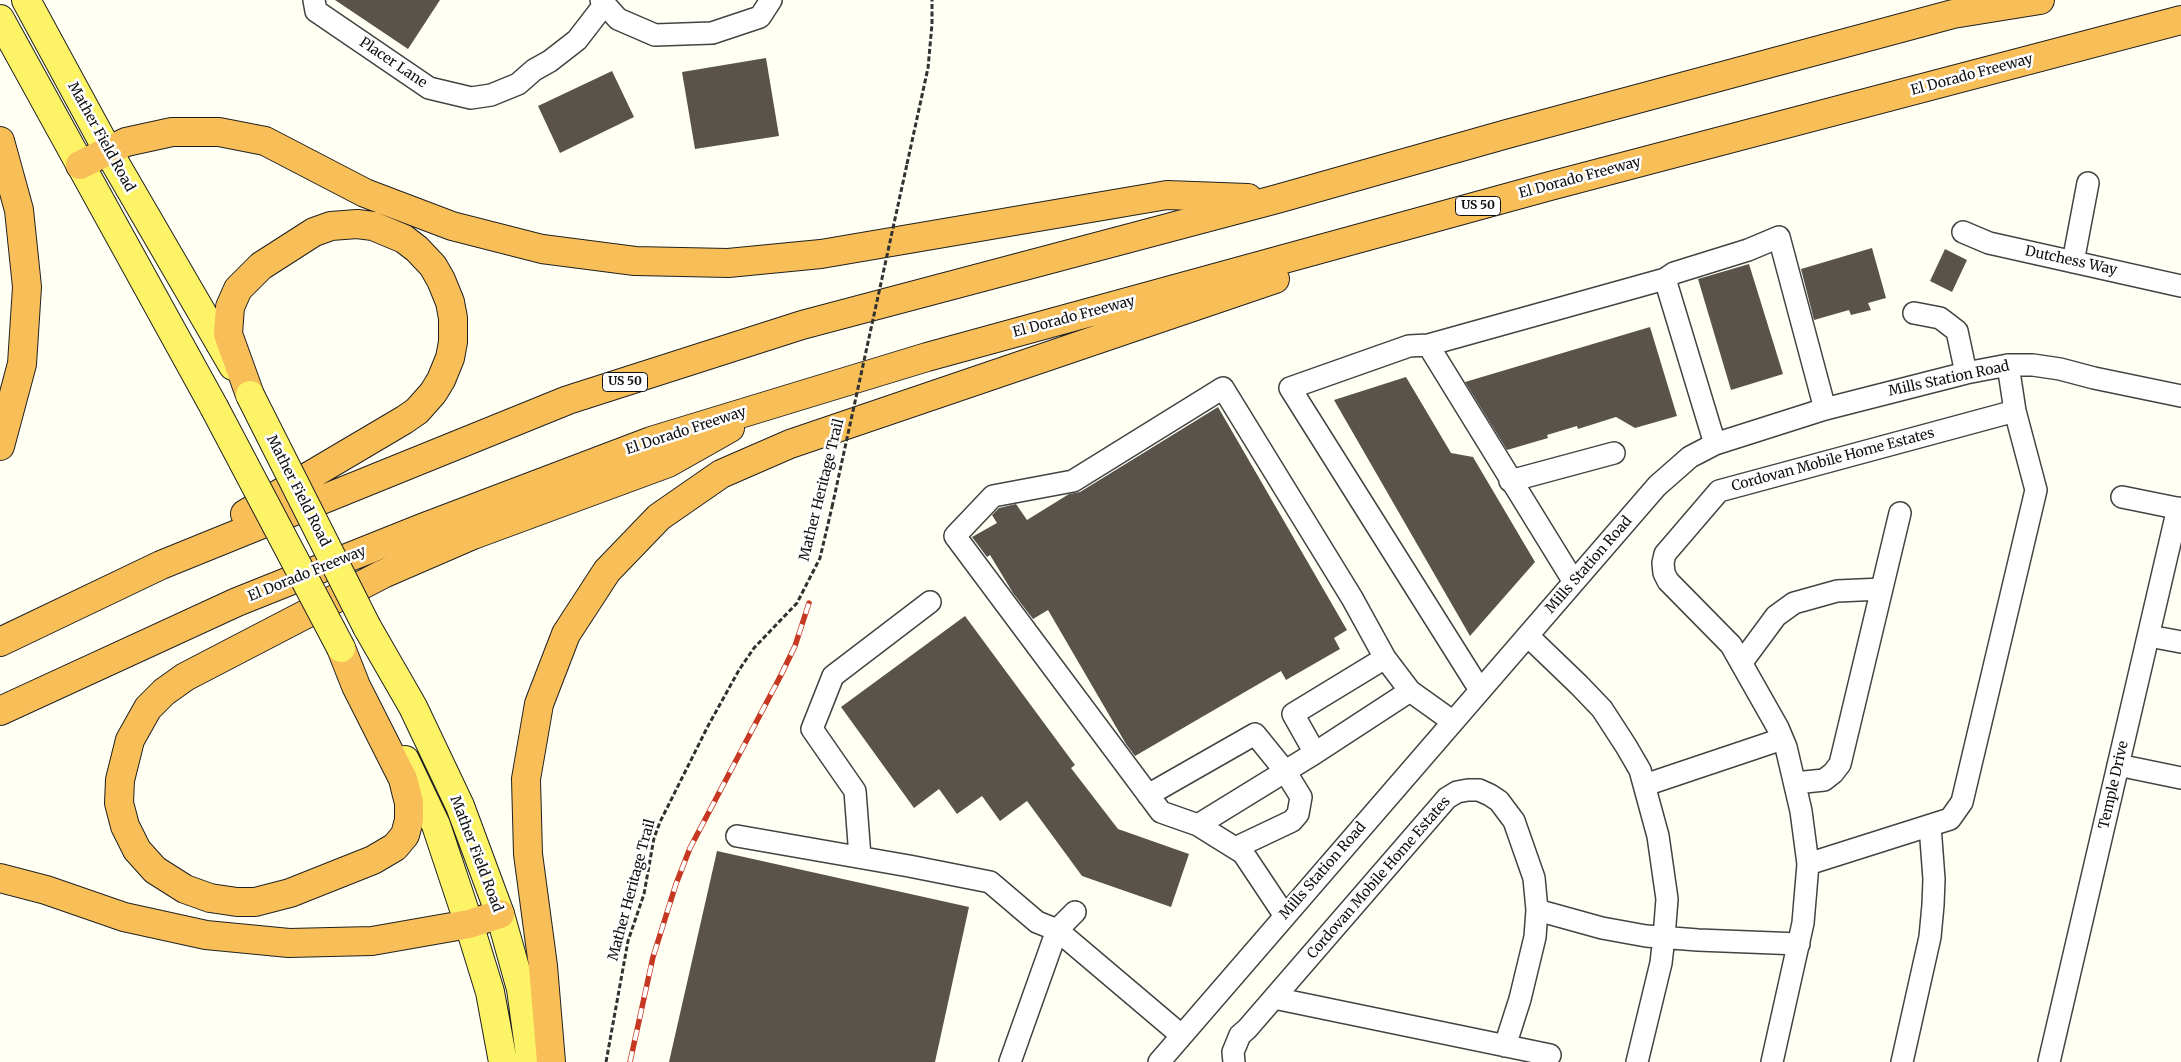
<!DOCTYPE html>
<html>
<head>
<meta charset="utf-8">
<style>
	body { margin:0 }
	canvas { display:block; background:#fffff3 }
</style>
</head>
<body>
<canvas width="2181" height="1062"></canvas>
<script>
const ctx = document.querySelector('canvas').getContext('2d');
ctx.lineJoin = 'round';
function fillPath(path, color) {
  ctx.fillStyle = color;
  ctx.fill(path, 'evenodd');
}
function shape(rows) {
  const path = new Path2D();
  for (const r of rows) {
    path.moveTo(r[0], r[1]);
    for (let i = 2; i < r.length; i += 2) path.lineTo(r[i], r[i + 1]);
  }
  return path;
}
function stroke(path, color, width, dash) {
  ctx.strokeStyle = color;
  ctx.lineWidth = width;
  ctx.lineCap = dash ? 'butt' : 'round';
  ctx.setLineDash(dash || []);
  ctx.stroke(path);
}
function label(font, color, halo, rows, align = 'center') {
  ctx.font = font + ' Merriweather,serif';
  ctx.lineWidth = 5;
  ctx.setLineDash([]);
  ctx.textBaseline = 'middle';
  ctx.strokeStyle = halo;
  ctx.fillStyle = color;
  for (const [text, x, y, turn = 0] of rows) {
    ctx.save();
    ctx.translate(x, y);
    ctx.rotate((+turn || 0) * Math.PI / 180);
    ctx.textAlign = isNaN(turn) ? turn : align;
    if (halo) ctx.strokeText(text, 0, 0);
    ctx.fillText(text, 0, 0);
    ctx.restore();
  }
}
const building = shape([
	[335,0,440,0,408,49],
	[766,58,779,136,695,149,682,72],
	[612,71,634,117,560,153,538,106],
	[1872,248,1886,298,1868,303,1871,310,1851,315,1849,310,1814,320,1801,269],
	[1945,249,1967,260,1952,292,1930,281],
	[1749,264,1783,374,1731,390,1698,279],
	[1650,327,1677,416,1635,428,1616,417,1578,429,1577,426,1547,435,1548,438,1507,450,1465,382],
	[1406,377,1451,453,1473,457,1535,562,1470,636,1334,400],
	[1218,407,1347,630,1334,638,1340,649,1286,680,1281,671,1135,756,1126,744,1048,610,1033,619,1013,593,990,555,987,557,972,537,997,523,992,515,999,508,1016,504,1027,520,1069,494,1080,492],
	[965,616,1075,765,1071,768,1118,829,1189,854,1171,907,1082,876,1027,801,1000,821,982,796,957,814,939,789,914,808,841,707],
	[717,851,969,907,935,1062,669,1062]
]);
const path = shape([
	[907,164,928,68,932,24,932,0],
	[606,1062,628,941,644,894,654,838,660,822,708,726,739,670,754,648,797,603,820,558,832,507]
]);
const minor = shape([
	[314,0,316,11,429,88,471,98,491,95,518,84,534,70,550,61,577,40,604,5],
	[601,0,618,19,655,35,712,33,760,17,771,0],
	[1963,232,1989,243,2181,286],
	[2073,262,2088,183],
	[1665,279,1715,444],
	[1914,313,1940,318,1957,331,1966,373],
	[1428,345,1574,582],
	[1510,481,1614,453],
	[2122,497,2181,509],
	[1528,636,1579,685,1602,709,1626,746,1640,770,1658,836,1667,899,1664,937,1661,963,1637,1062],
	[2149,636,2181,642],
	[1742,662,1776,616,1794,603,1837,591,1882,589],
	[1480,690,1290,388,1409,346,1428,345,1665,279,1674,273,1748,250,1779,237,1825,409],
	[1315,753,1293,714,1385,658],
	[2118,765,2181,778],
	[1795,783,1824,780,1833,773,1840,764,1900,513],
	[1645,785,1782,739],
	[1148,795,1255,734,1285,771,1301,797,1298,814,1292,821,1235,848],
	[1198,825,1315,753,1410,691],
	[737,836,909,866,990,882,1037,922,1057,930,1181,1035],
	[860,857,855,791,812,729,833,676,930,602],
	[1808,864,1950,819,1962,802,2036,490,2015,411,2008,365],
	[1537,910,1602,928,1646,936,1698,940,1799,944],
	[1285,916,1243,853,1198,825,1161,812,955,536,993,496,1073,481,1223,388,1352,598,1385,658,1410,691,1452,721],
	[1274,998,1550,1055],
	[1010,1062,1057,930,1075,912],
	[1159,1062,1657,486,1690,457,1715,444,1825,409,1966,373,2008,365,2033,365,2060,369,2094,378,2181,396],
	[1234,1062,1233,1052,1240,1035,1247,1029,1447,798,1457,792,1468,790,1479,790,1490,795,1499,801,1514,821,1534,878,1537,910,1535,937,1520,999,1505,1046],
	[1772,1062,1803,923,1808,864,1801,811,1786,747,1778,728,1731,645,1668,581,1664,573,1663,563,1665,554,1719,491,2015,411],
	[1902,1062,1930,937,1933,905,1934,879,1930,826],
	[2049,1062,2178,508]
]);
const major = shape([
	[26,0,108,151,233,366],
	[0,19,214,407],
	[367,627,413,707,460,806,500,914,521,989,531,1062],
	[405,760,436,825,469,924,490,992,503,1062]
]);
const highway = shape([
	[0,141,19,210,27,287,22,364,0,446],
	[80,165,126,142,172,132,219,132,265,141,365,193,452,226,542,249,635,261,728,263,821,254,1167,195,1248,198],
	[245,514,404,420,417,411,433,393,441,380,450,358,453,342,453,318,450,302,441,280,433,266,417,249,404,239,373,226,357,224,331,226,314,232,261,266,238,289,230,307,228,334,250,395],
	[0,642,161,565,568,400,802,325,1277,199,1507,134,1953,14,2040,0],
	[341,648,356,686,403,779,409,803,409,820,405,835,395,847,373,860,290,893,255,902,237,902,210,898,185,889,155,870,137,850,125,826,119,803,120,780,130,740,148,708,164,692,185,677,383,574,473,535,668,463,730,428],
	[0,711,237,602,422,528,651,441,927,357,1550,186,2181,20],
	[0,878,46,890,124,917,206,935,289,943,372,941,469,924,500,914],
	[551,1062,543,966,528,854,526,779,539,704,566,634,607,571,659,517,721,474,790,444,1275,279]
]);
const rail = shape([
	[630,1062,653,957,676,884,690,848,781,675,795,646,809,603]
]);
const pathBridge = shape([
	[832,507,907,164]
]);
const majorBridge = shape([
	[250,395,367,627],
	[214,407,341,648]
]);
const shields = [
	[1478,206,45],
	[625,382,45]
];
const shieldNames = [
	["US 50",1478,206],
	["US 50",625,382]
];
const streetNames = [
	["Placer Lane",393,63,34],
	["El Dorado Freeway",1972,75,-15],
	["Mather Field Road",101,137,61],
	["El Dorado Freeway",1580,178,-15],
	["Dutchess Way",2071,261,12],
	["El Dorado Freeway",1074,317,-15],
	["Mills Station Road",1949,379,-12],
	["El Dorado Freeway",686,431,-18],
	["Cordovan Mobile Home Estates",1833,460,-15],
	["Mather Heritage Trail",822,490,-76],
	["Mather Field Road",298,491,63],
	["Mills Station Road",1589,565,-49],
	["El Dorado Freeway",307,574,-22],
	["Temple Drive",2114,785,-77],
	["Mather Field Road",476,854,69],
	["Mills Station Road",1323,871,-49],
	["Cordovan Mobile Home Estates",1379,878,-49],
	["Mather Heritage Trail",632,890,-75]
];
fillPath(building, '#59534c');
stroke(minor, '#434343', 24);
stroke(major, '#212121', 30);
stroke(highway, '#212121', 30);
stroke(path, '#323232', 3, [5, 2.5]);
stroke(minor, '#fff', 21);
stroke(major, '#fcf366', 28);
stroke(highway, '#f8bf58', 28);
stroke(rail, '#c63822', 5.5);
stroke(rail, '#fff', 4, [11]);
stroke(majorBridge, '#212121', 30, []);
stroke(pathBridge, '#323232', 3, [5, 2.5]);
stroke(majorBridge, '#fcf366', 28);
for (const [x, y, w] of shields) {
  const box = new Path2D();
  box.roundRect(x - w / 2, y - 9.5, w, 19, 4);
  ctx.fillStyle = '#fff';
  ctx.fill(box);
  stroke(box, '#101010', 1);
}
label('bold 12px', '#101010', null, shieldNames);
label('14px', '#101010', '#fff', streetNames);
</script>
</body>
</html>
